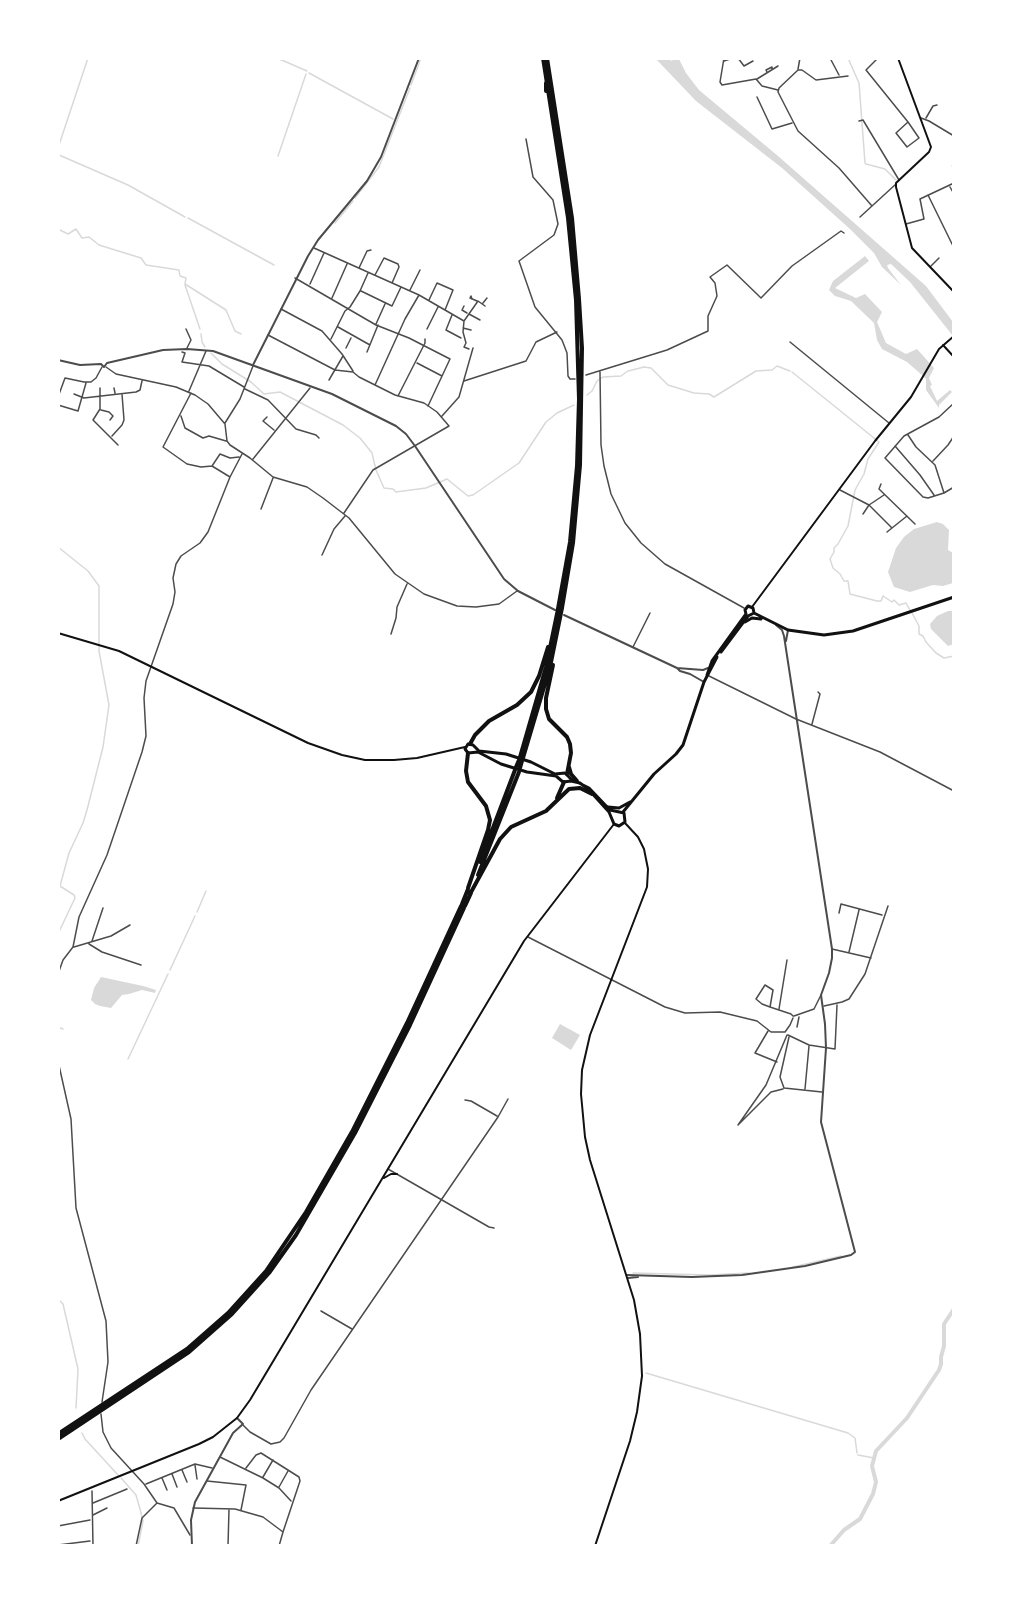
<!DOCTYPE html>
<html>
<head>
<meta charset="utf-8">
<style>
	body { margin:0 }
	#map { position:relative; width:1012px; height:1604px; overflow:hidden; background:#fff; font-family:Jost,sans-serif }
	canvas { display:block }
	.frame { position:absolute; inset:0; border:60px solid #fff; pointer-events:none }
</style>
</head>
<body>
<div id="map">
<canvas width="1012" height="1604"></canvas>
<div class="frame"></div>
</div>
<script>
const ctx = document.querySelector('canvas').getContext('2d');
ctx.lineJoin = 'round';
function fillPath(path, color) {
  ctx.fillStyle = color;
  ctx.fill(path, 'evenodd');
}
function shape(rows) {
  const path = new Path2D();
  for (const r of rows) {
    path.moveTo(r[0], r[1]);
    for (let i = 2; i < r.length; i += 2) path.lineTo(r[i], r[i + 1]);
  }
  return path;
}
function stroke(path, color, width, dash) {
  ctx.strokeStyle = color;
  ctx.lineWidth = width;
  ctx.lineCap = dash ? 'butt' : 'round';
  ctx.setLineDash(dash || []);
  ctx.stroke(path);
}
const water = shape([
	[656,59,669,59,672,61,673,59,679,59,686,73,699,90,778,156,926,286,953,322,953,336,910,282,891,264,887,265,888,268,901,285,882,267,874,253,850,229,782,168,696,101],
	[865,256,869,261,835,288,856,298,865,294,882,312,877,322,886,343,906,354,917,349,934,368,929,378,932,385,930,386,937,401,950,390,952,392,939,405,939,408,926,390,926,379,922,375,907,362,882,349,877,340,874,323,851,301,835,296,829,290,833,281],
	[937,522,943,524,949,530,948,550,953,553,953,583,943,586,933,585,910,592,894,587,888,572,896,548,904,537,914,529],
	[948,611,953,611,954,644,948,646,931,629,930,624,937,616],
	[101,977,143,986,156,990,155,993,142,990,129,994,122,995,111,1008,100,1006,95,1004,91,1000,94,988],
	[560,1024,580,1035,571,1050,552,1038]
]);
const stream = shape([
	[277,58,307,71],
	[848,58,859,83,865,163,866,164,885,169,896,180],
	[309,73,393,119],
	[411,85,421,58],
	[58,148,88,58],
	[59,155,128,185,185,217],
	[278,156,306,74],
	[952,166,954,165],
	[355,198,379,167,410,88],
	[188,218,274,265],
	[335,223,353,201],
	[58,229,68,234,76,229,82,238,89,237,99,245,141,258,146,265,179,270,180,276,186,278,185,284,226,310,235,331,241,334],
	[185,285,200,329],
	[201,334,202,342,205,347],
	[211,353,222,364,251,382,264,394,280,392,343,425,360,438,372,453,376,470,384,488,393,489,396,492,426,488,447,479,468,496,473,495,519,463,546,422,557,413,574,405],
	[792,372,879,442,868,459,864,474,855,490,848,526,838,544,834,548,834,552,830,559,833,568,840,574,844,581,848,581,850,594,877,601,881,601,883,596,892,602,894,600,899,605,906,603,910,610],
	[587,395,592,391,597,381,603,377,621,376,628,371,644,367,651,368,668,385,694,393,709,394,714,397,756,371,772,370,777,366,790,371],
	[58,547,88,571,99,586,99,651,109,705,103,747,87,810,83,823,69,853,60,886,74,895,75,898,58,934],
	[912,613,919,626,919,634,923,636,926,642,936,653,944,658,954,656],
	[197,912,206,891],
	[170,970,195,916],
	[58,1027,63,1029],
	[128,1059,168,974],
	[793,1267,841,1256],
	[633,1273,710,1275,749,1273],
	[58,1299,63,1304,78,1369,76,1408],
	[646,1373,848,1433,855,1438,857,1453],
	[82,1433,85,1439,118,1475],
	[858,1455,874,1458],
	[121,1478,136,1495,140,1509,143,1521,138,1546]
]);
const river = shape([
	[830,1546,844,1530,860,1519,873,1494,876,1482,872,1466,876,1451,907,1418,939,1370,941,1364,941,1357,944,1346,944,1324,954,1309]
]);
const minor = shape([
	[724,58,720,82,722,85,756,79,762,86,778,90],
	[738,58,744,66,753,61],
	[830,58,839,75],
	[878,58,866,70,908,122,896,133,907,147,919,138,908,122],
	[724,61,733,58],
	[798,69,800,58],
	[767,72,766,70,772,67,772,69],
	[848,76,816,80,802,70,798,70,779,88,778,92,798,131,839,168,872,206],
	[757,79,778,66],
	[757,97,772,129,792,123],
	[921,118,929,121,954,136],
	[926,118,933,106,937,105],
	[859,121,863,120,899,180],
	[526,139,533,177,553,200,558,224,554,235,519,261,535,307,562,340,567,353,568,376,570,379,575,379],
	[950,187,954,194],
	[928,195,954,248],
	[860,217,896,184],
	[906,224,924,219,920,199,954,183],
	[314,248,419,295,464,321],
	[931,266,939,258],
	[359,268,367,251,371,250],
	[375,275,384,258,398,264,399,267,392,283],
	[295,278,376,325,409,338,450,359,428,406],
	[310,284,324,253],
	[410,290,420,270],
	[361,291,392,306,401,287],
	[332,298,347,264],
	[472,299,471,296,470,298,477,301],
	[429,300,437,283,453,290,445,310],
	[483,303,487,298],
	[464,306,462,310,467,313],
	[281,309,322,331,342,354,353,371],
	[469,314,480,320],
	[452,315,446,330,461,338],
	[376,324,385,304],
	[338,327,370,345],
	[463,328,471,330],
	[186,329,191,340,187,348],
	[427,329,438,307],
	[268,335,335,370,353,372,359,377,395,395,424,403,437,412,449,426,373,470,344,513],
	[331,339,345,311,350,307,360,291,368,273],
	[790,342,889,423],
	[346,348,351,338],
	[469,349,464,347,466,343,463,332,464,321,478,301,485,306],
	[182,352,185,353,182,362,209,366,244,387],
	[367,352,378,325],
	[417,363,442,376],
	[106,367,116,374,176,387,195,395,208,404,225,424,227,441,230,445,250,458,273,477,307,487,323,498,349,518,395,574,424,594,457,606,476,607,499,604,517,591],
	[600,372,601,445,604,466,611,494,625,523,641,543,665,564,744,608],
	[586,375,667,350,708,331,708,316,717,296,715,283,710,277,727,265,761,298,792,266,841,231,844,233],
	[329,380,343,356],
	[464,381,526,361,536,342,557,332],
	[375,385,405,319,419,295],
	[100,388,100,409,93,420,118,445],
	[114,388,115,393],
	[245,389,268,400,296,429,316,435,319,438],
	[189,391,206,351],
	[191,393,163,447,187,464,201,467,212,466,230,477],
	[74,394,84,398,136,392,140,390,142,381],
	[398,396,425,343,425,339],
	[58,397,65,378,84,382,91,382,96,378,102,367],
	[954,403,939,417,904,436,885,458,923,497,928,498,944,493,954,487],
	[58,405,78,411,86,383],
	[101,410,109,412,113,416,110,420],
	[181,416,185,428,203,438,209,436,226,441],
	[442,416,459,397,473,348],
	[267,417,263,421,274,430],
	[225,423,240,399,253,366],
	[908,435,916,447,935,465,944,493],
	[112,436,122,425,124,420,122,394],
	[895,446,920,475,934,495],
	[253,459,310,388],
	[933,461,948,445,954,436],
	[212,466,220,454,230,458,239,457],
	[881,484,879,489,915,524],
	[840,490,869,505,892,528],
	[261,509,273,478],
	[863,514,869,505,884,495],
	[887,532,907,516],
	[322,555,334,529,345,516],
	[391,634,396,618,397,607,407,584],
	[633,647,650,613],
	[707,675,796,719,880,752,954,791],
	[812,724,820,694,818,692],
	[839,913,841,904,882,915],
	[528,937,665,1007,685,1013,720,1012,757,1021,771,1032,785,1032],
	[92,941,103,908],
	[89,944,102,952,141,965],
	[74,947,111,936,130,925],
	[832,949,871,958],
	[849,952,859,910],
	[58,974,63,960,73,947,79,917,107,855,142,752,146,736,144,698,146,681,173,604,175,592,173,578,176,564,181,556,200,543,208,532,230,477,242,454],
	[824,1006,842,1002,849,999,865,974,888,906],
	[770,1007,773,990,765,985,756,999,762,1004,770,1007,791,1014,793,1016],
	[779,1009,787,960],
	[794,1016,814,1009,821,995],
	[797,1027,799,1017],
	[768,1031,755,1053,777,1062],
	[785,1032,790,1025,793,1018],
	[788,1035,809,1045,835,1049,837,1005],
	[789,1037,780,1077,784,1088,822,1092],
	[58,1061,71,1119,76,1208,106,1321,108,1362,102,1402],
	[805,1089,809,1046],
	[465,1100,471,1101,497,1116],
	[739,1124,771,1092,783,1089],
	[738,1125,766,1085,787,1035],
	[388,1169,489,1227,494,1228],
	[321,1311,352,1329],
	[101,1414,103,1432,111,1448,144,1484,157,1503,174,1508,190,1535],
	[243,1425,250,1432,271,1444,280,1442,284,1438,311,1390,498,1117,508,1099],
	[220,1457,263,1478,279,1488,291,1501],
	[195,1465,197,1479],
	[246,1468,256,1455,261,1453,299,1477,300,1481,283,1532],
	[182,1470,187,1482],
	[172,1474,177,1487],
	[263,1477,273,1460],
	[162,1478,167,1490],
	[207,1481,246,1485,241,1510],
	[146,1484,195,1464,212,1468],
	[279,1487,288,1471],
	[92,1491,93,1546],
	[93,1503,127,1489],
	[193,1508,235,1509,263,1517,283,1532,279,1546],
	[93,1515,107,1508],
	[58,1526,90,1520],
	[58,1545,90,1541],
	[136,1546,142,1518,157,1503],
	[228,1546,229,1509]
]);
const tertiary = shape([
	[58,360,80,365,101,364,104,367,107,363,163,350,187,349,213,351,332,394,396,426,406,434,415,446,504,579,518,591,555,610],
	[253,365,308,256,318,240,367,181,381,157,419,58],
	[564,615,677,668,680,671,690,674,704,682],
	[786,641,788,630],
	[677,668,703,670,708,668],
	[627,1275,692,1277,742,1275,805,1266,851,1255,855,1252,821,1122,826,1048,825,1024,821,995,829,973,832,958,832,949,784,636,782,630,776,625],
	[628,1278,638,1277],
	[192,1546,191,1520,195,1502,233,1433,243,1424,237,1418]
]);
const secondary = shape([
	[898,58,931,147,929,152,896,183,896,187,912,248,954,292],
	[943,345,954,357],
	[752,607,875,441,911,397,939,349,954,336],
	[58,633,119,651,308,743,342,755,365,760,394,760,417,758,465,747],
	[384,1178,391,1174,397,1174],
	[58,1501,199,1444,213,1437,237,1418,250,1400,524,941,614,824],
	[595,1546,630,1441,637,1412,642,1376,640,1334,634,1300,590,1160,585,1137,581,1094,582,1070,590,1035,647,887,648,869,644,849,638,837,625,823]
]);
const primary = shape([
	[745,622,752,618,761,619],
	[721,652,748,616,754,613],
	[707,675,712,661,746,614,745,610,748,606,753,608,754,613,788,630,824,635,853,631,954,597],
	[468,744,473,745,479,751,506,754,531,762,555,774,565,773,571,779,589,788,610,810,624,813,625,822,619,826,614,824,609,812,589,790,580,783,571,781,563,782,556,776,527,772,501,764,478,752,468,753,465,749,468,744],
	[608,807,619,808,630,802],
	[623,812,654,774,676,754,683,745,704,682,717,657]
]);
const motorway = shape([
	[546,83,546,91],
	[553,665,546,698,546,709,549,719,567,737,570,744,571,753,567,774],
	[470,744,475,735,489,721,517,705,531,692,539,676,548,647],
	[468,753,466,771,468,782,486,806,490,820,488,830,468,888],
	[520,757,546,667,557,614,570,542,577,466,579,399,576,300,568,218,543,58],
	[523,758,550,667,562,608,573,543,580,465,582,348,579,299,572,218,547,58],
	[516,767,519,760],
	[569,767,571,774,577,781],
	[520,768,522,761],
	[557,798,564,782],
	[480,862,515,770],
	[478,875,519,772],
	[470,894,500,839,511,827,546,811,569,789,580,788,592,794],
	[462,904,468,889],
	[465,906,471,893],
	[58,1434,187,1349,228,1313,266,1271,306,1212,353,1130,407,1023,461,906],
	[58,1439,189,1352,232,1314,269,1273,296,1235,355,1133,410,1025,464,908]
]);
fillPath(water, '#d9d9d9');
stroke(stream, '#d9d9d9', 1.5);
stroke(river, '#d9d9d9', 4);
stroke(minor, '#4c4c4c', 1.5);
stroke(tertiary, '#4c4c4c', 2);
stroke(secondary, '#111', 2);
stroke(primary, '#111', 3);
stroke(motorway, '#111', 4);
</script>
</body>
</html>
